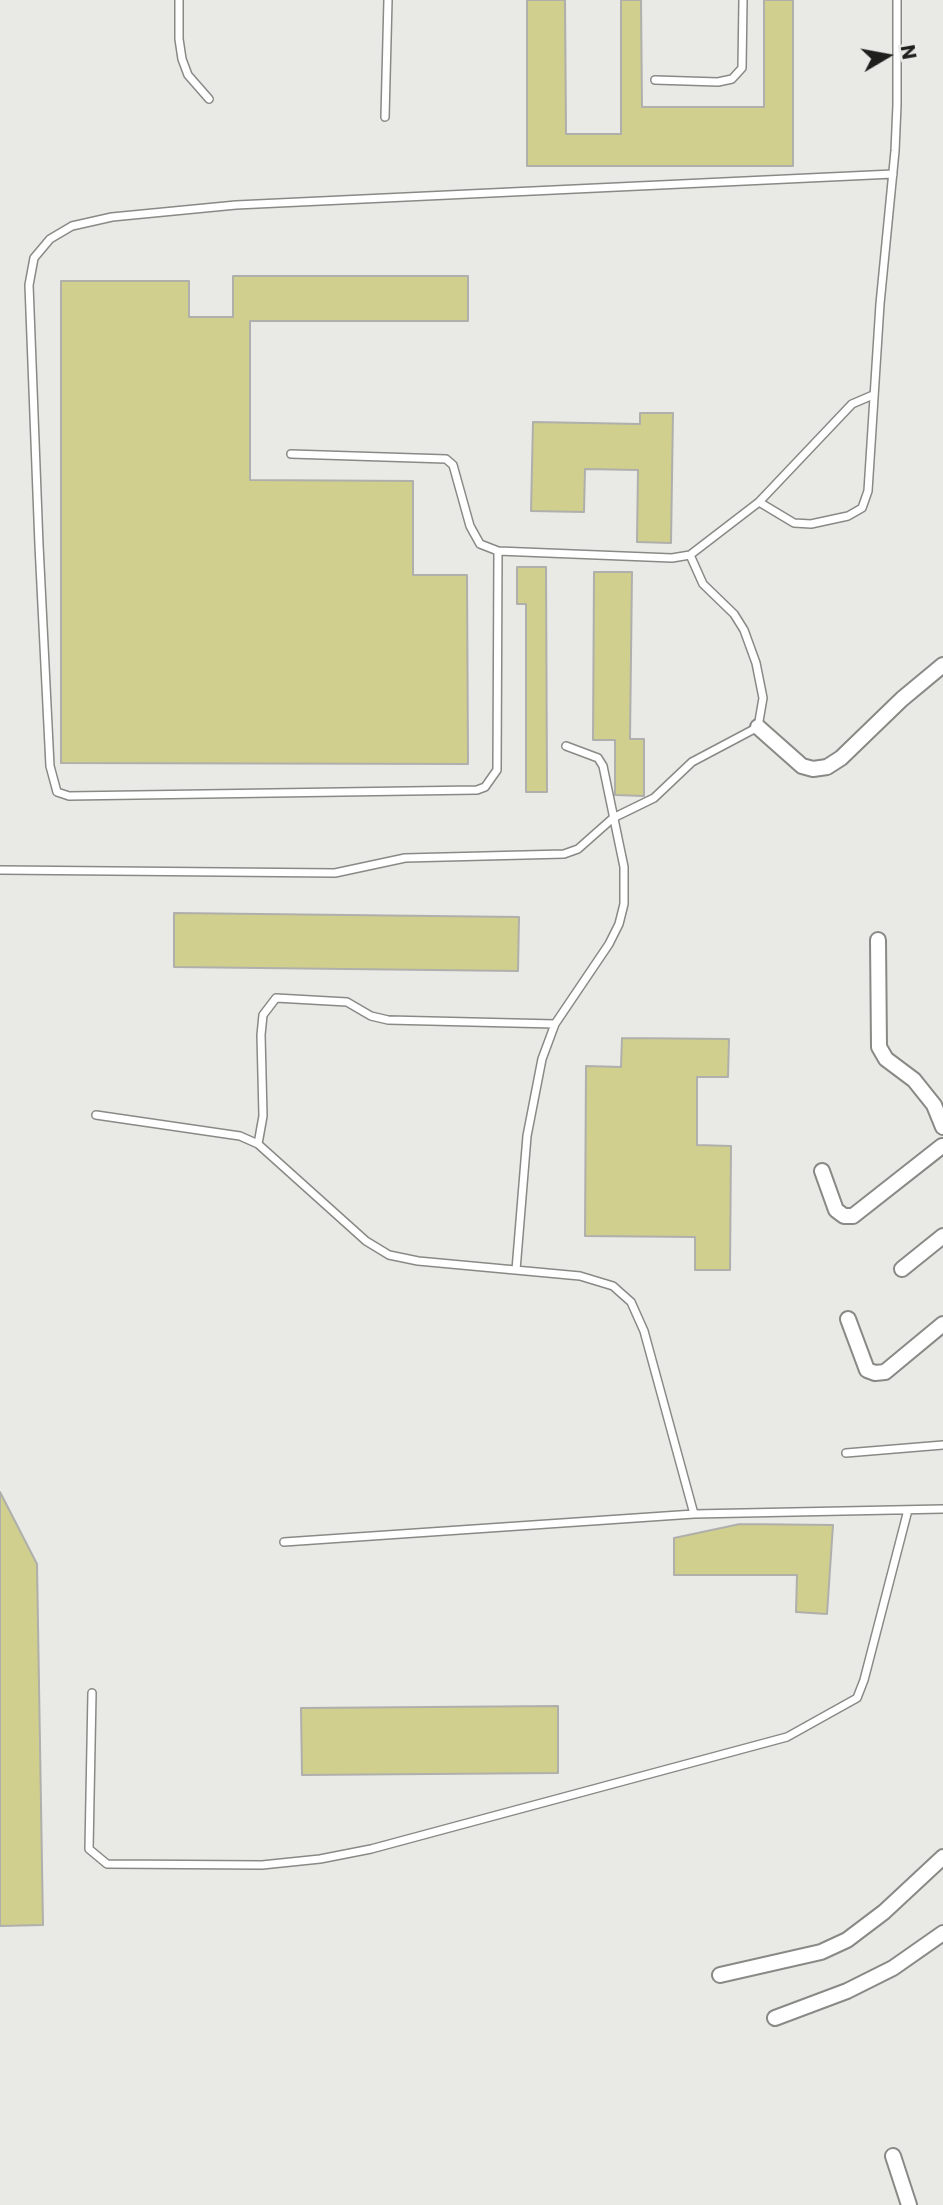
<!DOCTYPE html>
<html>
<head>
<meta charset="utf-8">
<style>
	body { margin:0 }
	#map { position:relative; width:943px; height:2205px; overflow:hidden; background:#e9e9e6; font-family:Poppins,sans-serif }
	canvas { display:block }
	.north { position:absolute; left:852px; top:21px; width:70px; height:70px; -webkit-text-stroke:5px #e9e9e6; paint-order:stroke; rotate:80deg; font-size:19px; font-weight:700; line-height:28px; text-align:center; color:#1f1f1e }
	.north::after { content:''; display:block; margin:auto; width:24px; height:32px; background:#1f1f1e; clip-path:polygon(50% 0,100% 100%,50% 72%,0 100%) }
</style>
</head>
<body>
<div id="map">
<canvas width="943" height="2205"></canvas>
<div class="north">N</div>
</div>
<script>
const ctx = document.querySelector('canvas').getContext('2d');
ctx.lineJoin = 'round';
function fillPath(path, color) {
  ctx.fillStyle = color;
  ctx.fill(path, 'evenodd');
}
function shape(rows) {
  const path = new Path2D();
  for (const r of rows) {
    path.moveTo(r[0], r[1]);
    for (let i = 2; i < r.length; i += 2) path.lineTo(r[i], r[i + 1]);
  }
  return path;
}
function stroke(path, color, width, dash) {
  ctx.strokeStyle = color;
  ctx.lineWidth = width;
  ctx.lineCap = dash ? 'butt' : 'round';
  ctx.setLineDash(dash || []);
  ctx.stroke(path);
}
const building = shape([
	[527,0,565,0,566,134,621,134,621,0,641,0,642,107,764,107,764,0,793,0,793,166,527,166,527,0],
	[233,276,468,276,468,321,250,321,250,480,413,481,413,575,467,575,468,764,61,763,61,281,189,281,189,317,233,317,233,276],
	[640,413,673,413,671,543,637,542,638,470,585,469,584,512,531,511,533,422,640,424,640,413],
	[517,567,546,567,547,792,526,792,526,604,517,604,517,567],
	[594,572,632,572,630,739,644,739,644,796,615,795,615,740,593,740,594,572],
	[174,913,519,917,518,971,174,967,174,913],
	[622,1038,729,1039,728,1077,697,1077,697,1145,731,1146,730,1270,695,1270,695,1237,585,1236,586,1066,621,1067,622,1038],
	[0,1492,37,1564,43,1925,0,1926,0,1492],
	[740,1524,833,1525,827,1614,796,1612,797,1575,674,1575,674,1538,740,1524],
	[558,1706,558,1773,302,1775,301,1708,558,1706]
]);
const lane = shape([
	[179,0,179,39,182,59,188,75,209,99],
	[655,80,718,82,732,79,742,68,743,0],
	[385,117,388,0],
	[873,395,852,404,759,502,794,523,811,524,848,516,862,508,868,491,880,304,895,151,897,105,897,0],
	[291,454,446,459,453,465,470,526,480,544,498,551,672,558,690,555,759,502],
	[498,551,497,770,485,787,477,790,69,796,57,792,50,766,39,545,29,285,34,258,50,239,72,226,112,217,236,205,893,174],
	[0,870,335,873,405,858,564,854,578,849,613,818,654,798,692,762,758,727,763,698,756,663,744,630,734,614,703,584,690,555],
	[96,1115,240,1136,258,1144,366,1241,389,1255,418,1261,580,1276,613,1286,631,1302,644,1331,694,1514],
	[258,1144,263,1116,261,1035,263,1015,276,998,347,1002,371,1016,388,1020,555,1024],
	[516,1270,527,1136,542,1059,555,1024,609,944,619,924,624,904,624,867,603,766,598,758,566,746],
	[846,1453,943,1445],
	[284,1542,694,1514,943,1509],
	[92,1693,89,1849,107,1864,262,1865,320,1859,371,1849,787,1737,857,1698,864,1680,908,1510]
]);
const street = shape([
	[758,727,802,766,813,769,827,767,841,758,902,699,943,665],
	[878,940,879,1047,886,1059,914,1080,934,1105,943,1127],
	[822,1171,836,1210,844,1216,853,1216,942,1146],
	[902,1269,943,1236],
	[848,1319,867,1370,875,1373,885,1372,943,1324],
	[720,1975,821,1952,847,1940,884,1912,943,1857],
	[775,2018,847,1991,893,1968,943,1933],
	[893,2156,909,2205]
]);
fillPath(building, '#d1cf8d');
stroke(building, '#afafac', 2);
stroke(lane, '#898986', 10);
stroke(street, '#898986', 18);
stroke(lane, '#fff', 7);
stroke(street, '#fff', 14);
</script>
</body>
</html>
